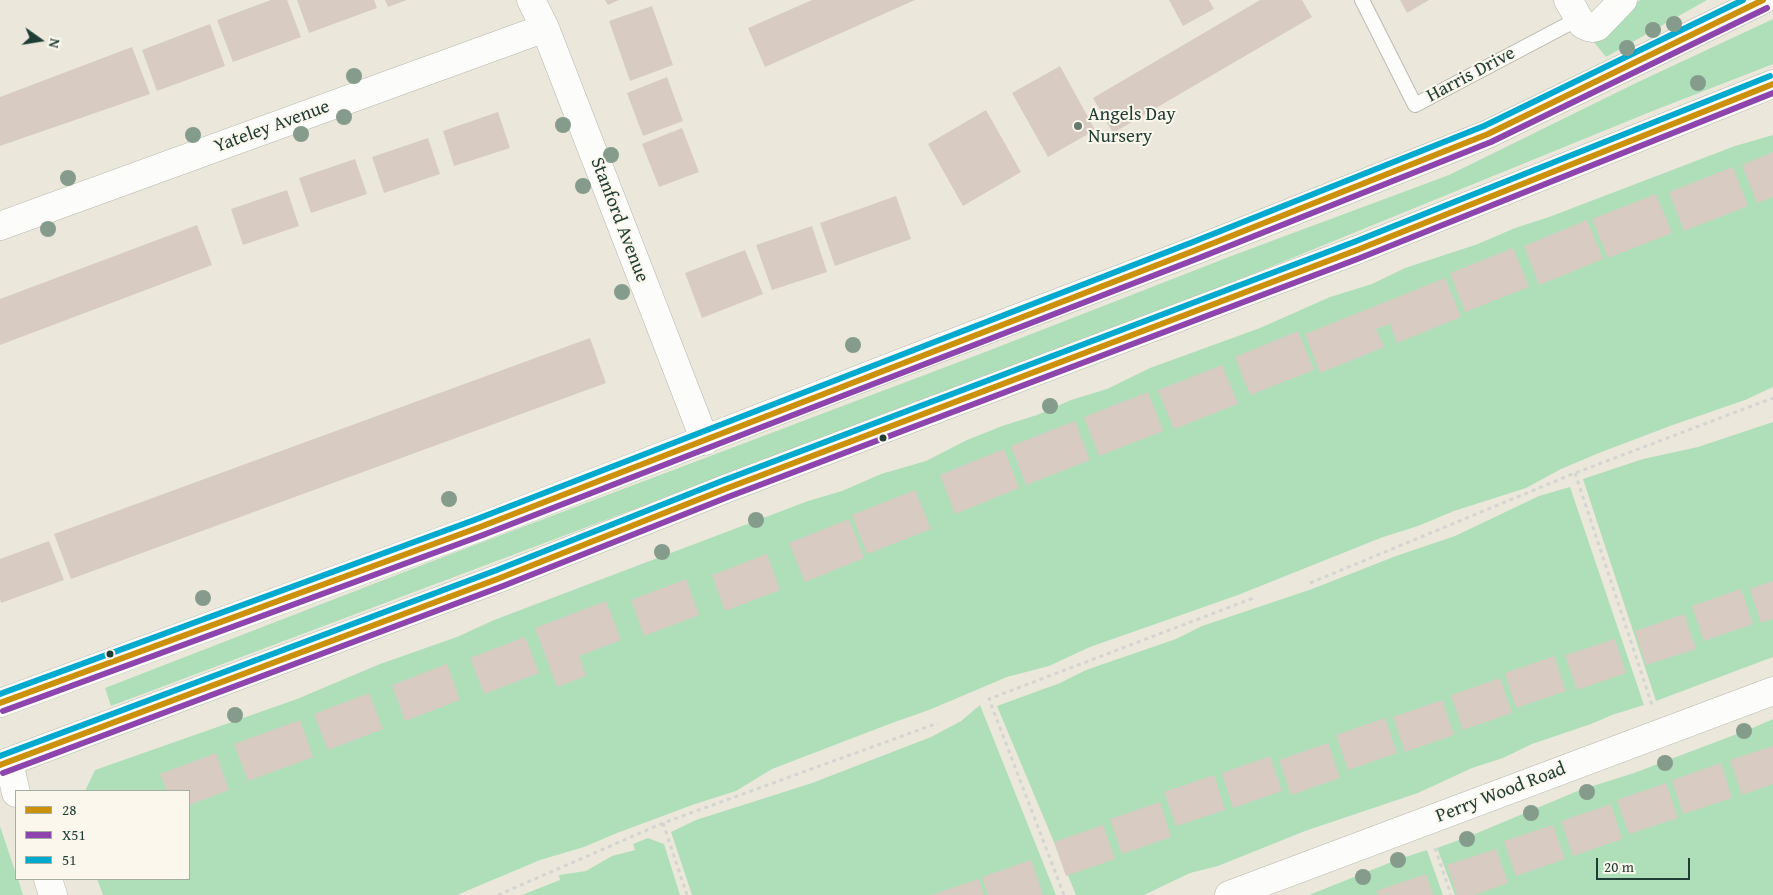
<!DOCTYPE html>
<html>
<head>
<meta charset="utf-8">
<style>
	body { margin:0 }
	#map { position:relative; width:1773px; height:895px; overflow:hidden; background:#ebe8db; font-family:"Gentium Book Plus",serif }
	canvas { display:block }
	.legend { position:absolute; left:15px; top:790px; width:175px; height:90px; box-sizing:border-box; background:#fbf7ec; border:1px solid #a3ada2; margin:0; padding:6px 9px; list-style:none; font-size:15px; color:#1f3d34 }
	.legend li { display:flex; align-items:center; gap:10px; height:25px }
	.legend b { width:25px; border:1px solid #a3ada2 }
	.north { position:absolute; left:15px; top:15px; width:50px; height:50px; -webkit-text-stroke:4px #fbf7ec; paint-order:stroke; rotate:103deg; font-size:14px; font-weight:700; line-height:20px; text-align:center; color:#1f3d34 }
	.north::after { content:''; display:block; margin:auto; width:18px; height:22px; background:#1f3d34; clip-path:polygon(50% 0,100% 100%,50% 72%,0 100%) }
	.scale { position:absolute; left:1596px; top:858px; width:94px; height:22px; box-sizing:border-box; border:2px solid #1f3d34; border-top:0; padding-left:6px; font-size:15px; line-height:18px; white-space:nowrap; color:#1f3d34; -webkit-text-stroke:4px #fbf7ec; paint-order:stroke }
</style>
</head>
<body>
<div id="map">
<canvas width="1773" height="895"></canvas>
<ul class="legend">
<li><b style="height:6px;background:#cc910a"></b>28</li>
<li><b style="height:6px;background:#8e44ad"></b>X51</li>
<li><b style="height:6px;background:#00a9ce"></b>51</li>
</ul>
<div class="north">N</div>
<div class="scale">20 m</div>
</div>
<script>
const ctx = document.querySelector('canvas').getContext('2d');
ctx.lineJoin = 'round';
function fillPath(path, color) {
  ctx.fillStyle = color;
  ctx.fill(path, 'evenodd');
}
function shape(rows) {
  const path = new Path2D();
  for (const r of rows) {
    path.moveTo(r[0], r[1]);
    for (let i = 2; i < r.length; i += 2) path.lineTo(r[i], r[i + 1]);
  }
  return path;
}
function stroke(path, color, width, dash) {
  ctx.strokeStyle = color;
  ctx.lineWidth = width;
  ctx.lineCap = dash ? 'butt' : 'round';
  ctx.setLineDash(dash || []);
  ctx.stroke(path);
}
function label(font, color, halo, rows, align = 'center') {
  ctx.font = font + ' "Gentium Book Plus",serif';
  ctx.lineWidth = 4;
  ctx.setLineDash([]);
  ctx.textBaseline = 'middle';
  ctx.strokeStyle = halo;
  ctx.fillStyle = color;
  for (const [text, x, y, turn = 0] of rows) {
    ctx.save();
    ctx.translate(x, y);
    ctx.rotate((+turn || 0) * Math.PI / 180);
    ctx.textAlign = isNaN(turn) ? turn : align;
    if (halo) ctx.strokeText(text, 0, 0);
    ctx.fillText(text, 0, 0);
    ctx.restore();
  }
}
const green = shape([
	[1640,0,1707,0,1606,57,1593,41],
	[1773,19,1773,64,1650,112,1172,307,111,706,105,688,430,562,980,354,1234,255,1449,175,1636,83],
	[1773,135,1773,387,1745,400,1670,426,1599,453,1561,469,1526,488,1454,511,1418,526,1383,537,1238,595,1090,647,1049,666,1007,677,929,710,892,723,772,769,736,791,695,804,617,833,584,847,540,860,457,895,103,895,97,879,189,879,189,791,85,791,95,770,297,699,380,664,457,637,494,620,808,501,842,491,881,474,926,461,967,440,1002,426,1037,415,1071,400,1107,389,1150,368,1260,328,1330,297,1372,284,1405,268,1478,244,1515,228,1549,217,1735,146],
	[1773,422,1773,657,1656,701,1583,479,1643,459,1698,447],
	[1570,487,1644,705,1612,715,1591,724,1532,744,1503,758,1472,768,1418,793,1305,831,1218,866,1190,873,1144,895,1076,895,997,706,1060,683,1086,670,1176,639,1202,626,1312,589,1396,556,1455,536,1539,496],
	[980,705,1056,895,692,895,671,832,696,820,812,783,931,737,961,721],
	[1773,719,1773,895,1455,895,1437,848,1470,836,1580,790,1634,773,1750,729],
	[0,826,16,874,16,879,18,879,23,895,0,895],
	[648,838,664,844,680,895,522,895,560,880,559,875,586,871,612,856,635,850,633,844],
	[1427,850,1443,895,1309,895,1399,859]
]);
const building = shape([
	[271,0,287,0,301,37,233,62,217,20],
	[297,0,374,0,377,8,309,33],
	[385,0,407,0,388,7],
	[605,0,619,0,608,5],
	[812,0,915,0,765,67,748,28],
	[1169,0,1209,0,1214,9,1183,26],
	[1260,0,1302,0,1312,17,1113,133,1093,98],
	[1400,0,1429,0,1407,13],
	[652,6,673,65,630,81,609,21],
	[210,24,225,66,157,91,142,50],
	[132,47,150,94,0,146,0,97],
	[1060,66,1095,130,1048,157,1012,93],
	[667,77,683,121,643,136,627,93],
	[986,110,1021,172,963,206,928,144],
	[498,112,510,148,454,166,443,131],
	[682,128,699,172,659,187,642,144],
	[428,138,440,174,384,193,372,157],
	[1773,152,1773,197,1757,203,1742,165],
	[355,159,367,194,311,213,299,178],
	[1733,167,1748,206,1684,231,1669,192],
	[287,190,299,226,243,245,231,209],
	[1656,194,1672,233,1608,258,1592,219],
	[896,196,911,239,835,266,820,223],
	[1587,220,1603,259,1539,285,1524,246],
	[197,225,212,265,0,345,0,299],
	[812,226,827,272,772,290,756,245],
	[1513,248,1529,287,1465,312,1450,273],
	[745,250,763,294,702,318,685,273],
	[1445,278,1461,317,1397,343,1390,324,1376,329,1384,347,1320,373,1305,334],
	[1298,331,1314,370,1250,395,1235,357],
	[590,338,606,383,71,579,54,534],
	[1222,365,1238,404,1174,429,1158,390],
	[1148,392,1163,431,1099,456,1084,417],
	[1075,421,1090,460,1026,485,1011,446],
	[1004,449,1019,488,955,514,940,475],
	[915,490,931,529,867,554,852,515],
	[849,519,864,558,805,582,789,543],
	[49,541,64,580,1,603,0,599,0,559],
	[767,554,780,590,725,611,712,575],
	[686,579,699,615,644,636,631,600],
	[1773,581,1773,619,1761,623,1750,589],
	[1741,589,1753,624,1704,641,1692,606],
	[606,601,621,640,579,656,586,676,557,687,535,628],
	[1684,614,1696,649,1646,665,1635,631],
	[525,637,539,673,484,694,470,658],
	[1615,639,1626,673,1577,690,1565,655],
	[1554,656,1566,691,1516,708,1505,673],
	[447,664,460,700,405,721,392,685],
	[1500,678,1512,713,1463,730,1451,695],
	[369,693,383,729,328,750,314,714],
	[1442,700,1454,735,1405,752,1393,717],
	[1385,718,1397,753,1348,770,1336,735],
	[300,720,313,757,248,781,234,744],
	[1328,743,1340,778,1291,795,1279,760],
	[1773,746,1773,784,1742,795,1730,760],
	[216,753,229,790,189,805,189,791,167,791,160,774],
	[1270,756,1282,791,1233,808,1222,773],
	[1721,763,1732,798,1683,814,1672,780],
	[1214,775,1225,810,1176,826,1164,792],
	[1666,783,1678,818,1629,834,1617,800],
	[1160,802,1171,837,1122,854,1110,819],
	[1611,804,1622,839,1573,856,1561,821],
	[1103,825,1115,859,1066,876,1054,842],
	[1553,825,1565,859,1516,876,1504,841],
	[1496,849,1508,883,1474,895,1457,895,1447,865],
	[1031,860,1043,895,988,895,982,877],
	[1426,874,1433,895,1378,895,1376,891],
	[979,879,984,895,931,895]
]);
const path = shape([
	[1575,473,1652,705],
	[1310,583,1575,473,1773,398],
	[663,823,687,895],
	[1435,848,1451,895],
	[498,895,663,823,938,723],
	[1064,895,989,699,1256,597]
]);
const lane = shape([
	[1362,0,1415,105,1578,19]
]);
const street = shape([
	[531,0,545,28,705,441],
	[1568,0,1582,24,1588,27,1593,28,1597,27,1623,0],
	[0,226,545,28],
	[9,762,16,793],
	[48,879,53,895],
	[1229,895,1773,691]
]);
const highway = shape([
	[0,703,480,527,937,349,1196,250,1488,134,1763,0],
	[0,765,500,578,725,489,1357,250,1773,84]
]);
const bus1 = shape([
	[0,703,480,527,1196,250,1488,134,1763,0],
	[0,765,500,578,725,489,1357,250,1773,84]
]);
const bus2 = shape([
	[3,711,483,535,1199,258,1491,142,1767,8],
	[3,773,503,586,728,497,1360,258,1773,93]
]);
const bus3 = shape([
	[0,694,477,519,1193,242,1484,126,1743,0],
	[0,756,497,570,722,481,1354,242,1770,76]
]);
const trees = [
	[1674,24],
	[1653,30],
	[1627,48],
	[354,76],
	[1698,83],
	[344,117],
	[563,125],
	[301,134],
	[193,135],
	[611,155],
	[68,178],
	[583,186],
	[48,229],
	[622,292],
	[853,345],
	[1050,406],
	[449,499],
	[756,520],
	[662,552],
	[203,598],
	[235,715],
	[1744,731],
	[1665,763],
	[1587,792],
	[1531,813],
	[1467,839],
	[1398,860],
	[1363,877]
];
const markers = [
	[1078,126,5,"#66796e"],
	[883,438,4.5,"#1f3d34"],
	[110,654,4.5,"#1f3d34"]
];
const streetNames = [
	["Harris Drive",1471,75,-28],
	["Yateley Avenue",272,127,-20],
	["Stanford Avenue",619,220,69],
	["Perry Wood Road",1501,793,-21]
];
const poiNames = [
	["Angels Day",1088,115],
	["Nursery",1088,137]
];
fillPath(green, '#afdfb9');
fillPath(building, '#d8cbc2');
stroke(lane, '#b6b7ae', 16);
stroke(street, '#b6b7ae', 29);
stroke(highway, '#b6b7ae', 29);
stroke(path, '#d4d5d2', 3, [4, 4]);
stroke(lane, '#fcfcfa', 14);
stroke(street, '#fcfcfa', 28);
stroke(highway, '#fcfcfa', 28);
stroke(bus1, '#cc910a', 6);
stroke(bus2, '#8e44ad', 6);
stroke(bus3, '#00a9ce', 6);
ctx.fillStyle = '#859b8b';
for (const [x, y] of trees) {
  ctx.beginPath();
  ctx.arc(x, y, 8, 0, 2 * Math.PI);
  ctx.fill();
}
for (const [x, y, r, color] of markers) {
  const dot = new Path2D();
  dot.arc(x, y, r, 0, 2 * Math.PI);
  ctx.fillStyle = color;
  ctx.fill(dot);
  stroke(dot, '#fbf7ec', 2);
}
label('19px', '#1f3d34', '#fbf7ec', streetNames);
label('19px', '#1f3d34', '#fbf7ec', poiNames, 'left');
</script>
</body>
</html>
